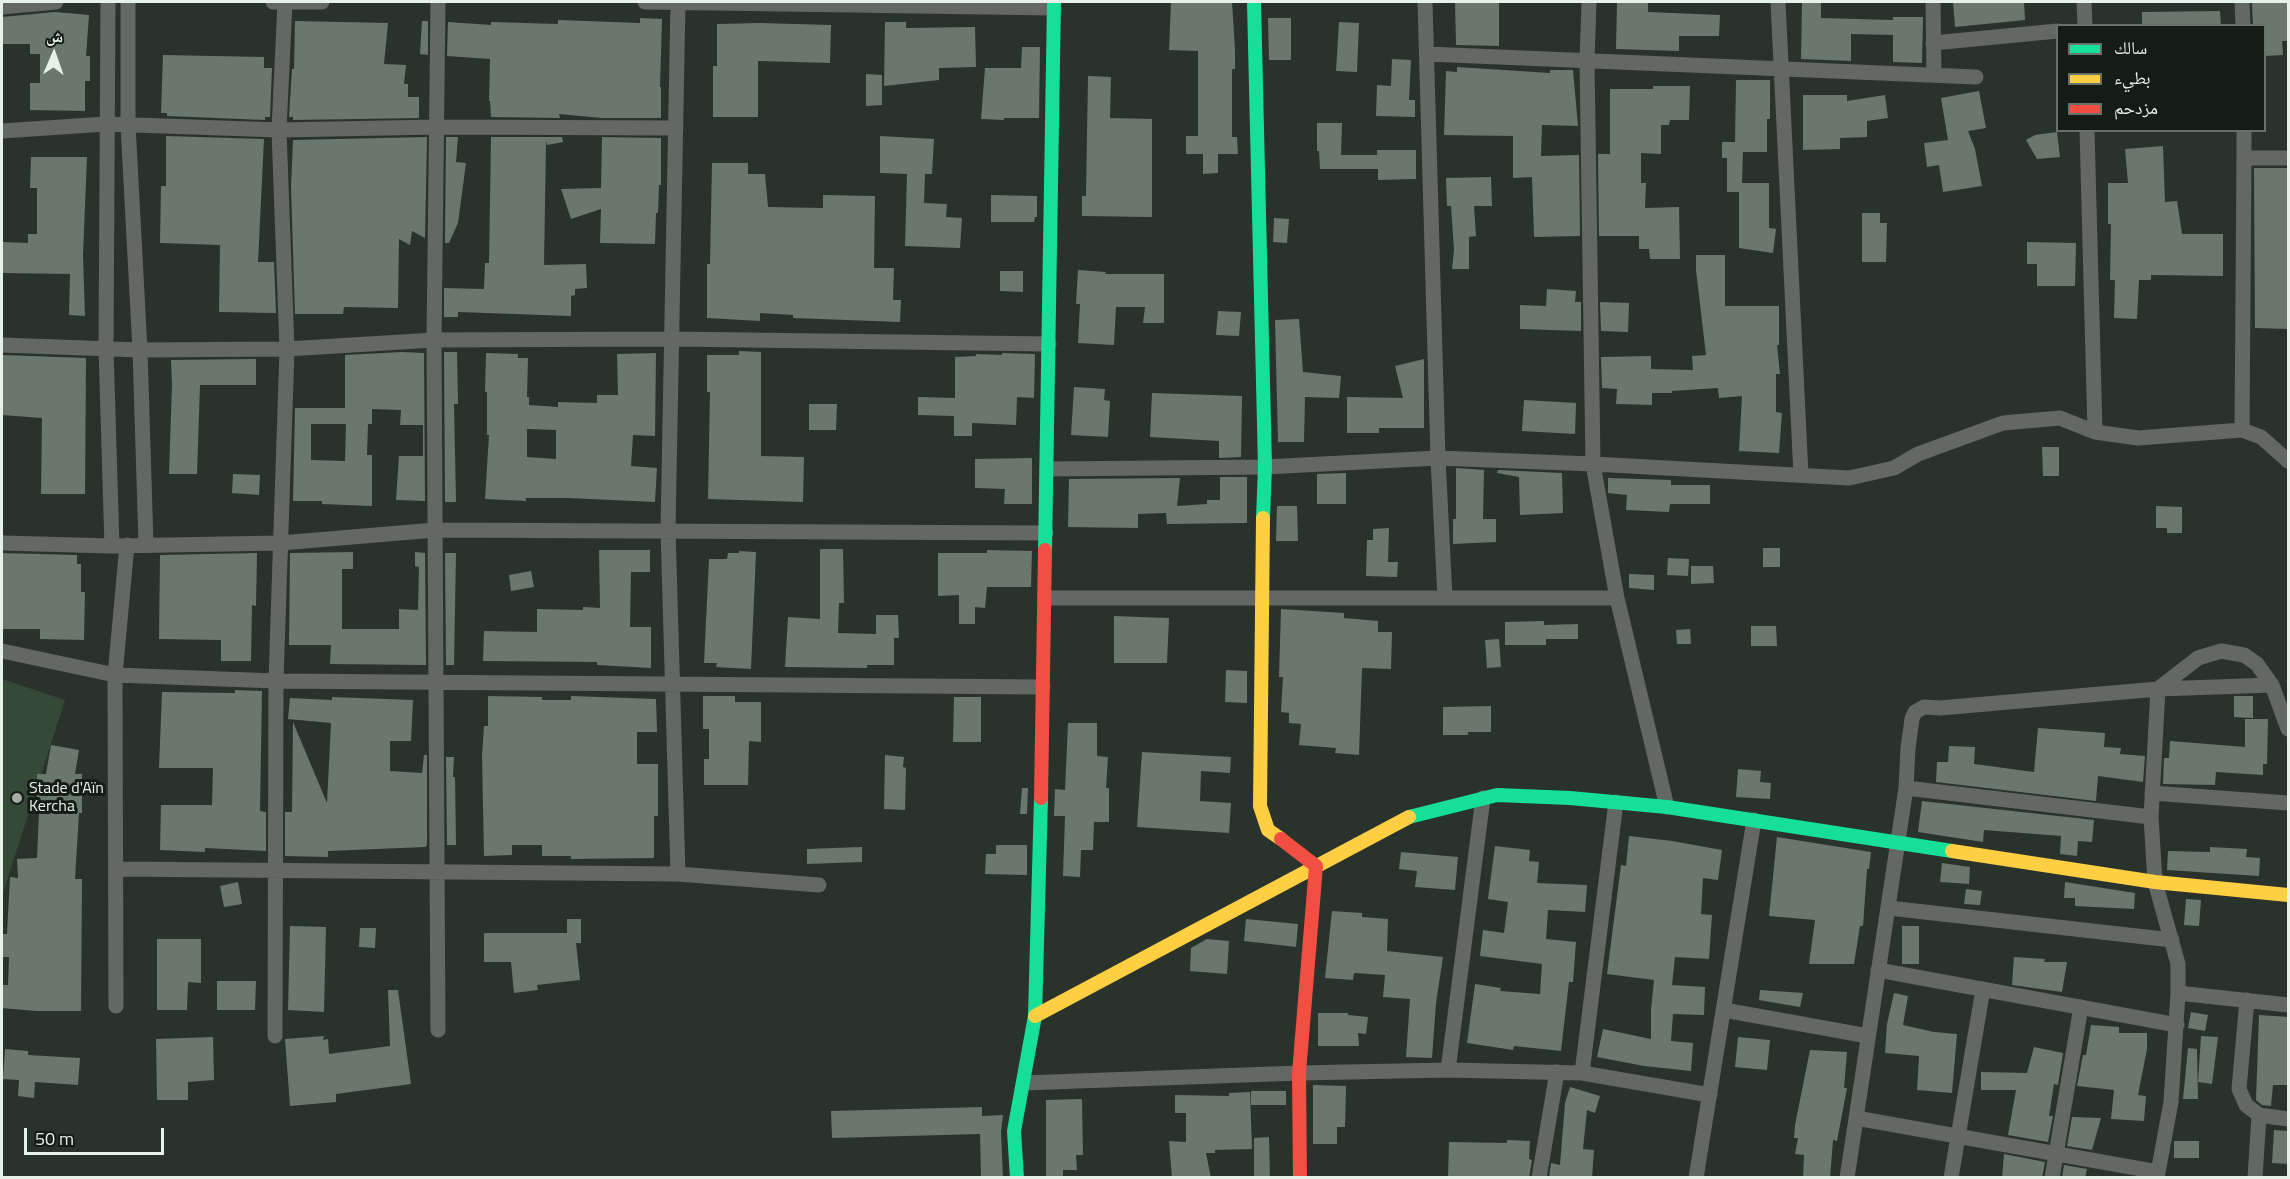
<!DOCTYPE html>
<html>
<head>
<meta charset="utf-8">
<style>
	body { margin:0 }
	#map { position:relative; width:2290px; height:1179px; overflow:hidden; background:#29332b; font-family:"Titillium Web","Noto Naskh Arabic",sans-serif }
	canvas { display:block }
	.frame { position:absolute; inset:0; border:3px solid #e6f1e7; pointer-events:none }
	.legend { position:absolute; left:2056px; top:24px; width:210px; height:108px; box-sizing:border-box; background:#141c15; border:2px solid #687169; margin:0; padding:8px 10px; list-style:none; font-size:18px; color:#e6f1e7 }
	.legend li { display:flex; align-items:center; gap:12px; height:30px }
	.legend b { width:30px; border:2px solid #687169 }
	.north { position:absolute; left:24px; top:24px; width:60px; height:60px; -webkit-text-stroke:4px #141c15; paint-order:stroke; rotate:2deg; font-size:16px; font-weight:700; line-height:24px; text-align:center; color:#e6f1e7 }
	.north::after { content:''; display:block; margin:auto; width:21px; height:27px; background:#e6f1e7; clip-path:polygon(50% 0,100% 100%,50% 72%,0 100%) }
	.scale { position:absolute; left:24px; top:1128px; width:140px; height:27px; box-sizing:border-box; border:3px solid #e6f1e7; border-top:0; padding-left:8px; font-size:18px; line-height:21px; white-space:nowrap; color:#e6f1e7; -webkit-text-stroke:4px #141c15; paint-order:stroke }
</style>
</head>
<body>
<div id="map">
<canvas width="2290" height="1179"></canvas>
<div class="frame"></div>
<ul class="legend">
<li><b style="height:8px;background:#16e098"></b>سالك</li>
<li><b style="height:8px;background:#ffcf43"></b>بطيء</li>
<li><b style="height:8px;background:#f24e42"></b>مزدحم</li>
</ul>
<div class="north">ش</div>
<div class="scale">50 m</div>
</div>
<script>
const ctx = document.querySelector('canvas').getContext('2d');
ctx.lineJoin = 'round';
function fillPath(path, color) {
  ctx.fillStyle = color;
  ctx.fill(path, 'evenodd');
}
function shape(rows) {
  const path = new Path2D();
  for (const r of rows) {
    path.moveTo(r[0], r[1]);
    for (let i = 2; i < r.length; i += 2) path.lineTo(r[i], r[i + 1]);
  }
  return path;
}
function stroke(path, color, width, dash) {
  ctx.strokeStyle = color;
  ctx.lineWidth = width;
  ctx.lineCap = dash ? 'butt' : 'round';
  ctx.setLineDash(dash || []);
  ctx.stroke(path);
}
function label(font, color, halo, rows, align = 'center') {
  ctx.font = font + ' "Titillium Web",sans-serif';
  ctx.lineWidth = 6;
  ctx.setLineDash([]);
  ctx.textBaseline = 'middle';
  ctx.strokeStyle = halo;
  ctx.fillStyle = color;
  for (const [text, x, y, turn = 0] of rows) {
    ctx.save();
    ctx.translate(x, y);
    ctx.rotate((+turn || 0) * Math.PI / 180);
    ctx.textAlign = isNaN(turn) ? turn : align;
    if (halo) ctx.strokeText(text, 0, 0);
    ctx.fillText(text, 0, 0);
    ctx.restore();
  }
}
const green = shape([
	[2,679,65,700,2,896]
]);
const building = shape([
	[1171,2,1232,2,1235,49,1235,69,1232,69,1232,137,1237,137,1238,154,1218,154,1218,173,1203,174,1203,154,1186,154,1186,136,1198,136,1198,51,1169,50],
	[1455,2,1499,2,1499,46,1456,45],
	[1617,2,1648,2,1648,12,1720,15,1719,36,1679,36,1679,51,1616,49],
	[1802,2,1821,2,1821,18,1893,20,1893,17,1923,17,1922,63,1893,62,1893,35,1851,34,1851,61,1801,59],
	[1953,2,2024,2,2025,20,1955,27],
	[2287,2,2287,41,2282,41,2283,55,2265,56,2265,26,2253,26,2252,3],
	[2220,11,2221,26,2142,26,2142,12],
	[55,12,89,15,86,56,90,56,90,81,85,81,85,111,30,110,30,83,40,83,40,54,30,54,30,44,2,44,2,17],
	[640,18,662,19,660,87,661,87,661,118,602,118,559,114,560,118,491,117,490,101,489,101,490,59,447,56,448,22,491,25,491,22,558,24,558,20,640,23],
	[1268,18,1291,18,1291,60,1269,60],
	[295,21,388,23,384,64,406,65,404,84,408,84,408,97,419,97,419,118,293,120,293,117,289,117,292,69,294,69],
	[422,21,428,21,428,55,420,54],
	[885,22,906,22,906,28,975,27,976,67,939,68,939,80,884,86],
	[1339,22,1359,23,1357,72,1336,71],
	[759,23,831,25,830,63,758,61,758,117,713,117,713,66,717,66,717,24],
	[1022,47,1040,47,1039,118,1004,118,1004,120,981,119,985,68,1021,68],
	[163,55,264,57,264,68,272,68,270,117,265,117,265,120,167,116,167,113,161,113],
	[1392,59,1411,60,1409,100,1415,100,1415,117,1376,116,1377,85,1391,86],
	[1457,67,1550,73,1550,70,1573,70,1578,126,1542,125,1541,156,1579,155,1580,236,1534,237,1532,177,1513,178,1513,136,1444,135,1446,71,1457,72],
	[866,74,882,75,882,105,866,106],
	[1088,76,1111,77,1110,118,1152,119,1152,217,1082,216,1082,196,1086,196],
	[1736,80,1770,80,1770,119,1767,119,1767,152,1743,152,1742,183,1769,183,1769,228,1776,229,1773,253,1739,248,1739,192,1727,192,1727,158,1722,158,1722,142,1735,142],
	[1653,86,1690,86,1689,120,1670,120,1669,125,1661,125,1661,154,1641,153,1641,183,1646,183,1645,208,1679,207,1680,259,1650,259,1649,249,1639,249,1639,236,1599,236,1598,154,1610,154,1610,89,1653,89],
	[1979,91,1986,128,1968,131,1975,149,1982,186,1943,192,1939,165,1927,167,1924,143,1948,140,1941,98],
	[1803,95,1847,95,1847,101,1885,95,1888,118,1867,121,1867,137,1840,138,1840,149,1803,150],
	[1317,123,1342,123,1341,155,1377,155,1377,150,1416,150,1416,179,1378,180,1378,169,1320,169,1319,151,1317,151],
	[2057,132,2060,157,2037,159,2026,140,2035,135],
	[166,136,264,139,258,262,274,262,276,313,219,312,220,245,160,243,161,186,166,186],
	[880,136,934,139,932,174,925,174,924,203,947,204,946,217,962,218,960,248,905,246,907,174,880,173],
	[427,137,425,238,412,231,410,245,399,239,398,308,344,307,343,314,295,314,291,187,293,140],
	[446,137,458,137,456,162,466,163,458,223,449,243,445,243],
	[491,137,562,137,563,142,547,145,546,141,544,265,586,264,587,288,575,289,575,295,571,296,571,316,458,312,458,317,444,317,444,288,484,289,485,263,489,263],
	[602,137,661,138,661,185,659,185,658,213,656,213,655,244,600,243,601,209,571,219,561,189,601,188],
	[2163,146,2165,202,2177,201,2182,234,2223,234,2223,276,2151,275,2151,280,2139,280,2137,319,2114,318,2115,280,2110,280,2111,224,2108,224,2108,183,2128,183,2125,149],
	[31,157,87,157,83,255,85,316,69,315,70,274,2,273,2,242,28,243,28,234,37,234,37,188,30,188],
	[712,163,748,163,748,174,765,174,768,207,823,208,823,195,875,196,874,268,894,268,893,300,901,300,900,322,793,318,793,315,760,313,760,321,707,318,707,264,710,264],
	[2254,168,2289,168,2289,329,2255,328],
	[1491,177,1492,206,1474,206,1476,236,1469,237,1469,269,1452,269,1454,250,1451,206,1447,206,1446,178],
	[991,195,1037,196,1037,217,1035,217,1034,222,991,222],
	[1862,213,1880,213,1880,223,1887,223,1886,262,1862,262],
	[1274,218,1289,219,1287,243,1273,242],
	[2027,242,2076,243,2075,286,2037,286,2037,264,2027,264],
	[1696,255,1725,255,1725,306,1779,306,1779,345,1777,345,1780,374,1776,374,1776,412,1782,413,1779,453,1739,451,1742,396,1719,398,1718,388,1672,391,1672,393,1652,393,1652,405,1616,404,1617,389,1602,388,1601,357,1651,356,1651,369,1693,370,1692,356,1706,355,1696,270],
	[1078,270,1106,272,1105,274,1164,274,1164,323,1143,323,1145,307,1116,307,1114,345,1078,343,1080,304,1076,304],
	[1000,271,1023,271,1023,292,1000,291],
	[1547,289,1576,291,1575,302,1581,302,1581,331,1520,329,1520,305,1546,306],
	[1600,302,1629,303,1628,332,1601,331],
	[1218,311,1241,312,1239,336,1216,335],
	[1299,319,1303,372,1341,376,1339,398,1305,397,1304,442,1278,442,1275,320],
	[739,351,761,352,761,456,804,457,803,502,708,499,710,392,707,392,707,355,739,355],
	[402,352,424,353,425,501,396,500,399,456,423,456,423,425,400,425,401,410,372,409,372,424,368,424,367,455,372,455,372,506,322,504,322,501,293,501,295,408,345,408,345,355],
	[311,424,346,424,345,461,311,460],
	[444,352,457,352,458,404,454,404,456,502,445,502],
	[486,353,518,354,518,358,528,358,527,397,529,397,529,405,558,407,558,402,597,403,597,395,618,395,617,354,656,353,655,436,633,435,631,466,657,468,655,502,569,498,526,498,526,501,485,499,489,435,487,435,487,392,485,392],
	[527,429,556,430,556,459,527,457],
	[1002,353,1035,354,1034,398,1017,397,1016,425,972,423,972,436,954,436,954,416,918,415,918,397,955,398,955,357,976,356,976,354,1002,355],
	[2,355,86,358,85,494,41,494,42,418,2,415],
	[256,359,256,385,200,385,197,474,169,474,172,385,171,360],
	[1424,359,1424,428,1379,428,1379,433,1347,433,1347,397,1403,398,1395,366],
	[1074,387,1105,389,1104,400,1110,401,1108,437,1071,435],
	[1152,393,1242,396,1241,457,1219,458,1219,441,1150,437],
	[1524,400,1576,403,1575,434,1522,431],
	[809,404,837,404,836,430,809,430],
	[2042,447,2059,447,2059,476,2043,476],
	[1032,458,1032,504,1004,504,1005,489,975,488,975,459],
	[1456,468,1484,470,1483,519,1496,519,1496,542,1453,544,1453,519,1456,519],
	[1498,470,1562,473,1563,513,1520,515,1519,477,1497,473],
	[1346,473,1346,504,1317,504,1317,474],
	[233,474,260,475,259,495,232,493],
	[1220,477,1247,477,1247,523,1167,524,1166,513,1138,514,1138,528,1068,527,1069,479,1180,478,1177,506,1207,504,1207,500,1220,500],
	[1608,478,1671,480,1671,485,1710,485,1710,504,1670,504,1669,512,1626,510,1627,495,1608,493],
	[1277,506,1297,506,1298,541,1276,541],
	[2156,506,2182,507,2182,533,2167,533,2167,528,2156,528],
	[1389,528,1388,562,1398,562,1397,577,1366,576,1367,540,1373,540,1373,529],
	[1763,548,1780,548,1780,567,1763,567],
	[820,549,843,549,844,603,839,603,838,633,876,634,876,615,898,615,899,638,894,638,894,665,867,665,867,668,785,667,788,617,820,619],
	[599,550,650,550,650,572,631,572,630,627,651,627,651,668,597,665,597,662,483,661,484,631,537,632,537,609,583,610,583,607,600,608],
	[987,550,1032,551,1031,587,987,587,985,608,975,607,975,624,959,624,959,595,938,596,938,553,987,553],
	[739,551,756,552,751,669,716,667,717,663,704,663,709,559,727,559,728,553,739,553],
	[353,552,353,569,342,569,342,629,399,629,399,609,418,610,419,567,415,566,415,552,425,553,426,665,330,664,331,645,289,645,290,553],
	[2,553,77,555,77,564,81,564,81,592,85,592,84,640,40,639,40,629,2,629],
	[257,553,256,606,252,605,251,661,221,661,221,640,159,639,160,555],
	[445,553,456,553,454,665,446,665],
	[1668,558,1689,559,1688,576,1667,575],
	[1691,566,1713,566,1714,583,1691,584],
	[531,571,534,587,511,591,509,575],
	[1629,574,1654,575,1654,590,1629,588],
	[1281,609,1344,613,1344,618,1378,621,1378,632,1392,632,1391,669,1362,668,1359,755,1335,753,1336,748,1299,745,1301,724,1289,723,1289,713,1281,712,1283,677,1279,677],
	[1114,616,1169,618,1167,663,1114,663],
	[1544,621,1544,625,1578,624,1578,639,1546,639,1546,645,1505,645,1505,622],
	[1751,626,1776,626,1777,646,1751,646],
	[1690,629,1691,644,1677,644,1676,630],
	[1499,639,1501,667,1487,668,1485,640],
	[1226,670,1247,671,1247,703,1225,702],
	[235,690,262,691,260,811,266,812,266,851,205,848,205,852,160,850,161,805,212,805,213,768,159,768,162,692,235,693],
	[488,696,542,697,542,700,571,700,571,696,656,699,657,732,637,732,637,764,658,764,658,816,654,816,654,858,571,859,571,856,542,856,542,845,512,845,512,855,484,856,482,756,484,726,488,726],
	[703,696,735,696,735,702,761,702,761,742,749,741,748,785,704,785,704,759,709,759,709,729,703,729],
	[2234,696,2253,696,2253,718,2234,717],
	[332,697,413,700,411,741,390,741,390,771,422,773,424,755,427,755,427,845,425,847,328,851,328,857,285,856,285,812,292,812,293,722,327,803,331,723,288,719,290,698,332,700],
	[954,697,981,697,981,742,953,742],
	[1491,706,1491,732,1468,732,1468,735,1443,735,1443,707],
	[2245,719,2268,719,2267,764,2263,764,2263,775,2216,772,2215,785,2163,784,2164,758,2169,758,2170,741,2245,747],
	[1068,723,1097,723,1097,756,1108,757,1106,788,1109,788,1109,822,1094,822,1093,850,1081,850,1080,877,1063,876,1065,816,1054,816,1055,789,1065,790],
	[2038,728,2105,733,2104,747,2121,748,2120,754,2145,756,2143,782,2098,776,2096,801,1936,782,1937,762,1948,762,1949,746,1975,747,1974,764,2034,772],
	[51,745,79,750,75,774,82,774,82,813,79,813,75,879,82,879,81,1011,36,1011,2,1008,2,985,8,985,9,957,2,957,2,934,7,934,10,877,18,878,17,859,37,858,39,813,37,813,37,774,46,774],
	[1142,752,1231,757,1230,773,1201,771,1200,801,1231,803,1229,833,1137,827],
	[885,755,904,757,903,767,906,768,905,810,884,809],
	[446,757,454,757,453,777,455,777,456,845,447,845],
	[1738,769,1761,771,1760,782,1771,783,1770,799,1736,797],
	[1022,788,1028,788,1027,814,1020,814],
	[1922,801,2094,820,2092,842,2078,841,2077,856,2060,854,2061,836,1984,830,1983,842,1918,832],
	[1629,836,1672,841,1722,850,1718,880,1703,878,1701,914,1712,915,1709,959,1675,957,1672,985,1705,987,1704,1015,1673,1014,1671,1041,1693,1043,1691,1071,1644,1066,1597,1057,1603,1029,1651,1039,1651,1010,1654,980,1607,974,1621,865,1626,866],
	[1777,837,1871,852,1869,869,1867,869,1863,926,1860,926,1854,964,1809,964,1815,920,1769,916],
	[996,845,1027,845,1027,875,985,874,986,854,996,854],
	[1495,846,1530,850,1529,861,1539,862,1537,883,1587,885,1585,912,1548,910,1546,939,1576,942,1573,982,1569,982,1561,1051,1514,1046,1513,1050,1467,1043,1475,984,1501,988,1500,991,1540,994,1542,964,1480,956,1483,930,1504,933,1508,902,1488,899],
	[862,847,862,862,807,864,807,849],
	[2210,847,2247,849,2246,857,2260,858,2259,876,2167,870,2168,851,2210,852],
	[1401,852,1458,857,1455,890,1415,887,1417,871,1399,869],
	[1942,863,1970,867,1969,884,1940,882],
	[238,882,242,904,224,907,220,886],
	[2065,882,2135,893,2134,909,2075,906,2075,898,2064,898],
	[1966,889,1982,891,1980,905,1964,904],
	[2186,899,2201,900,2199,926,2184,925],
	[1332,911,1362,913,1362,917,1388,919,1387,951,1443,957,1436,1003,1432,1058,1406,1057,1410,999,1383,997,1385,975,1354,973,1353,980,1325,978],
	[567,919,581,919,581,943,576,943,580,980,537,985,538,990,514,993,511,962,484,962,484,933,567,933],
	[1246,919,1298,924,1296,947,1244,941],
	[290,926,326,927,324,1012,288,1010],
	[1902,926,1919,926,1919,964,1902,964],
	[360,928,376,928,375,948,359,947],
	[157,939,201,939,201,983,188,982,187,1010,157,1010],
	[1207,939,1229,941,1227,974,1190,971,1191,948],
	[2014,957,2045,959,2044,962,2067,962,2062,992,2012,985],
	[217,981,256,981,255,1010,217,1010],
	[388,990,398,990,411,1084,336,1094,336,1102,290,1106,285,1039,324,1036,323,1040,328,1039,329,1054,390,1046],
	[1760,990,1803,993,1800,1007,1759,1000],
	[1894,993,1908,996,1903,1025,1934,1032,1957,1034,1952,1093,1917,1090,1919,1056,1885,1053,1887,1024],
	[2191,1012,2208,1015,2205,1031,2188,1028],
	[1318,1013,1348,1013,1348,1015,1368,1017,1366,1034,1358,1033,1359,1046,1318,1046],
	[2259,1015,2289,1017,2289,1085,2273,1085,2271,1106,2262,1105,2256,1100],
	[2091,1025,2119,1027,2119,1033,2147,1033,2147,1049,2138,1095,2146,1096,2144,1121,2111,1119,2114,1090,2077,1086,2083,1055,2086,1055],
	[2201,1036,2218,1037,2212,1084,2198,1082],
	[213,1037,214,1080,188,1082,188,1100,157,1100,156,1039],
	[1738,1037,1770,1040,1767,1070,1735,1067],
	[2034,1047,2063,1053,2058,1085,2054,1084,2049,1116,2053,1116,2048,1142,2008,1135,2016,1090,1981,1090,1981,1072,2027,1073],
	[2188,1048,2197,1049,2198,1099,2183,1099],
	[5,1049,28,1051,28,1055,80,1058,78,1085,35,1082,34,1098,18,1096,19,1080,3,1079],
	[1810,1050,1847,1052,1844,1088,1847,1088,1837,1141,1833,1140,1830,1178,1803,1178,1804,1155,1795,1154,1798,1138,1794,1138,1795,1125],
	[1313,1085,1346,1086,1345,1127,1337,1127,1337,1144,1313,1144],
	[1570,1087,1600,1096,1595,1113,1587,1110,1583,1149,1594,1150,1592,1178,1549,1178,1551,1163,1560,1165,1565,1103],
	[1251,1091,1286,1091,1286,1105,1251,1105],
	[1250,1092,1252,1149,1215,1150,1215,1153,1206,1153,1211,1178,1172,1178,1169,1141,1186,1142,1186,1113,1175,1113,1175,1095,1229,1096,1229,1093],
	[1082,1099,1083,1155,1076,1155,1077,1170,1063,1170,1063,1178,1046,1178,1046,1100],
	[982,1107,982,1116,1003,1115,1001,1132,1003,1178,981,1178,980,1134,832,1138,831,1111],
	[2072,1117,2101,1118,2092,1150,2067,1146],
	[2274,1130,2289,1131,2289,1164,2272,1163],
	[1269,1137,1270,1178,1254,1178,1254,1138],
	[1507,1140,1530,1141,1529,1159,1532,1160,1529,1178,1448,1178,1449,1142,1507,1143],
	[2174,1141,2199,1141,2199,1158,2174,1158],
	[2004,1154,2045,1162,2042,1178,2002,1178],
	[2064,1165,2087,1169,2085,1178,2062,1178]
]);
const street = shape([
	[108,2,106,349,112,546],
	[128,2,128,125,140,350,146,544],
	[273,2,322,2],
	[645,2,1054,8],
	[678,2,668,529,678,874],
	[1425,2,1438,458,1445,598],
	[1778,2,1801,475],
	[1933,2,1934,75],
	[2084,2,2085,26],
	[2242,2,2243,26],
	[2,7,56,2],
	[1933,43,2058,31],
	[1427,54,1976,77],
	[2087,130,2095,432],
	[2244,130,2244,158,2288,158],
	[2,131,106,124,279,130,438,127,676,128],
	[2,345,140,350,287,349,434,340,672,339,1049,344],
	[2242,430,2244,158],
	[1047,469,1265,467,1438,458,1593,464,1587,61,1589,2],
	[2,543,112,546,281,543,435,530,1046,533],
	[1045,598,1617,598],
	[2,651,115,675,276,681,1043,687],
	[1906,788,1908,748,1912,719,1915,712,1924,707,1940,708,2158,689,2198,658,2221,651,2244,655,2257,664,2272,685,2288,729],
	[2152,793,2288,803],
	[1667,807,1617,598,1593,464,1849,478,1894,468,1918,454,2003,423,2060,418,2095,432,2138,438,2242,430,2261,437,2288,461],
	[116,869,678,874,819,885],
	[1889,908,2172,940],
	[1878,970,2177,1025],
	[2178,993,2288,1005],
	[2247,1000,2239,1089,2246,1105,2259,1115,2288,1119],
	[116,1006,115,675,127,545],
	[1724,1010,1868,1036],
	[438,1030,434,340,438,2],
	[275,1036,276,681,287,349,279,130,285,2],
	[1448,1070,1483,798],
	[1582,1073,1616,802],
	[1023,1083,1299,1073,1448,1070,1582,1073,1710,1095],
	[1856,1118,2158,1172],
	[1539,1178,1557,1072],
	[1696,1178,1754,820],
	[1847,1178,1906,788,2151,817],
	[1951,1178,1983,989],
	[2052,1178,2081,1007],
	[2157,1178,2171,1102,2178,993,2178,964,2155,882,2151,817,2158,689,2272,685],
	[2255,1178,2259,1115]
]);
const fast = shape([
	[1254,2,1265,467,1263,518],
	[1045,550,1054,2],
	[1409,817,1497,795,1570,798,1667,807,1952,851],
	[1017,1178,1014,1131,1035,1016,1041,798]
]);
const slow = shape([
	[1263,518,1260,806,1268,830,1281,839],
	[1952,851,2155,882,2288,895],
	[1035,1016,1409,817]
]);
const jam = shape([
	[1041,798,1045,550],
	[1281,839,1316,866,1299,1073,1300,1178]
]);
const markers = [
	[17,798,6,"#a4aea5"]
];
const poiNames = [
	["Stade d'Aïn",29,789],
	["Kercha",29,807]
];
fillPath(green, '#344a37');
fillPath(building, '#6a776c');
stroke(street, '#646864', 15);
stroke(fast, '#16e098', 14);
stroke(slow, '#ffcf43', 14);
stroke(jam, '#f24e42', 14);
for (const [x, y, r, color] of markers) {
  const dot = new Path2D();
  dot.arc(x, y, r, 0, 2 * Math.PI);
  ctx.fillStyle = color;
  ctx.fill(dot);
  stroke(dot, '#141c15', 2);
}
label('16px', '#e6f1e7', '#141c15', poiNames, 'left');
</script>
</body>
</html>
